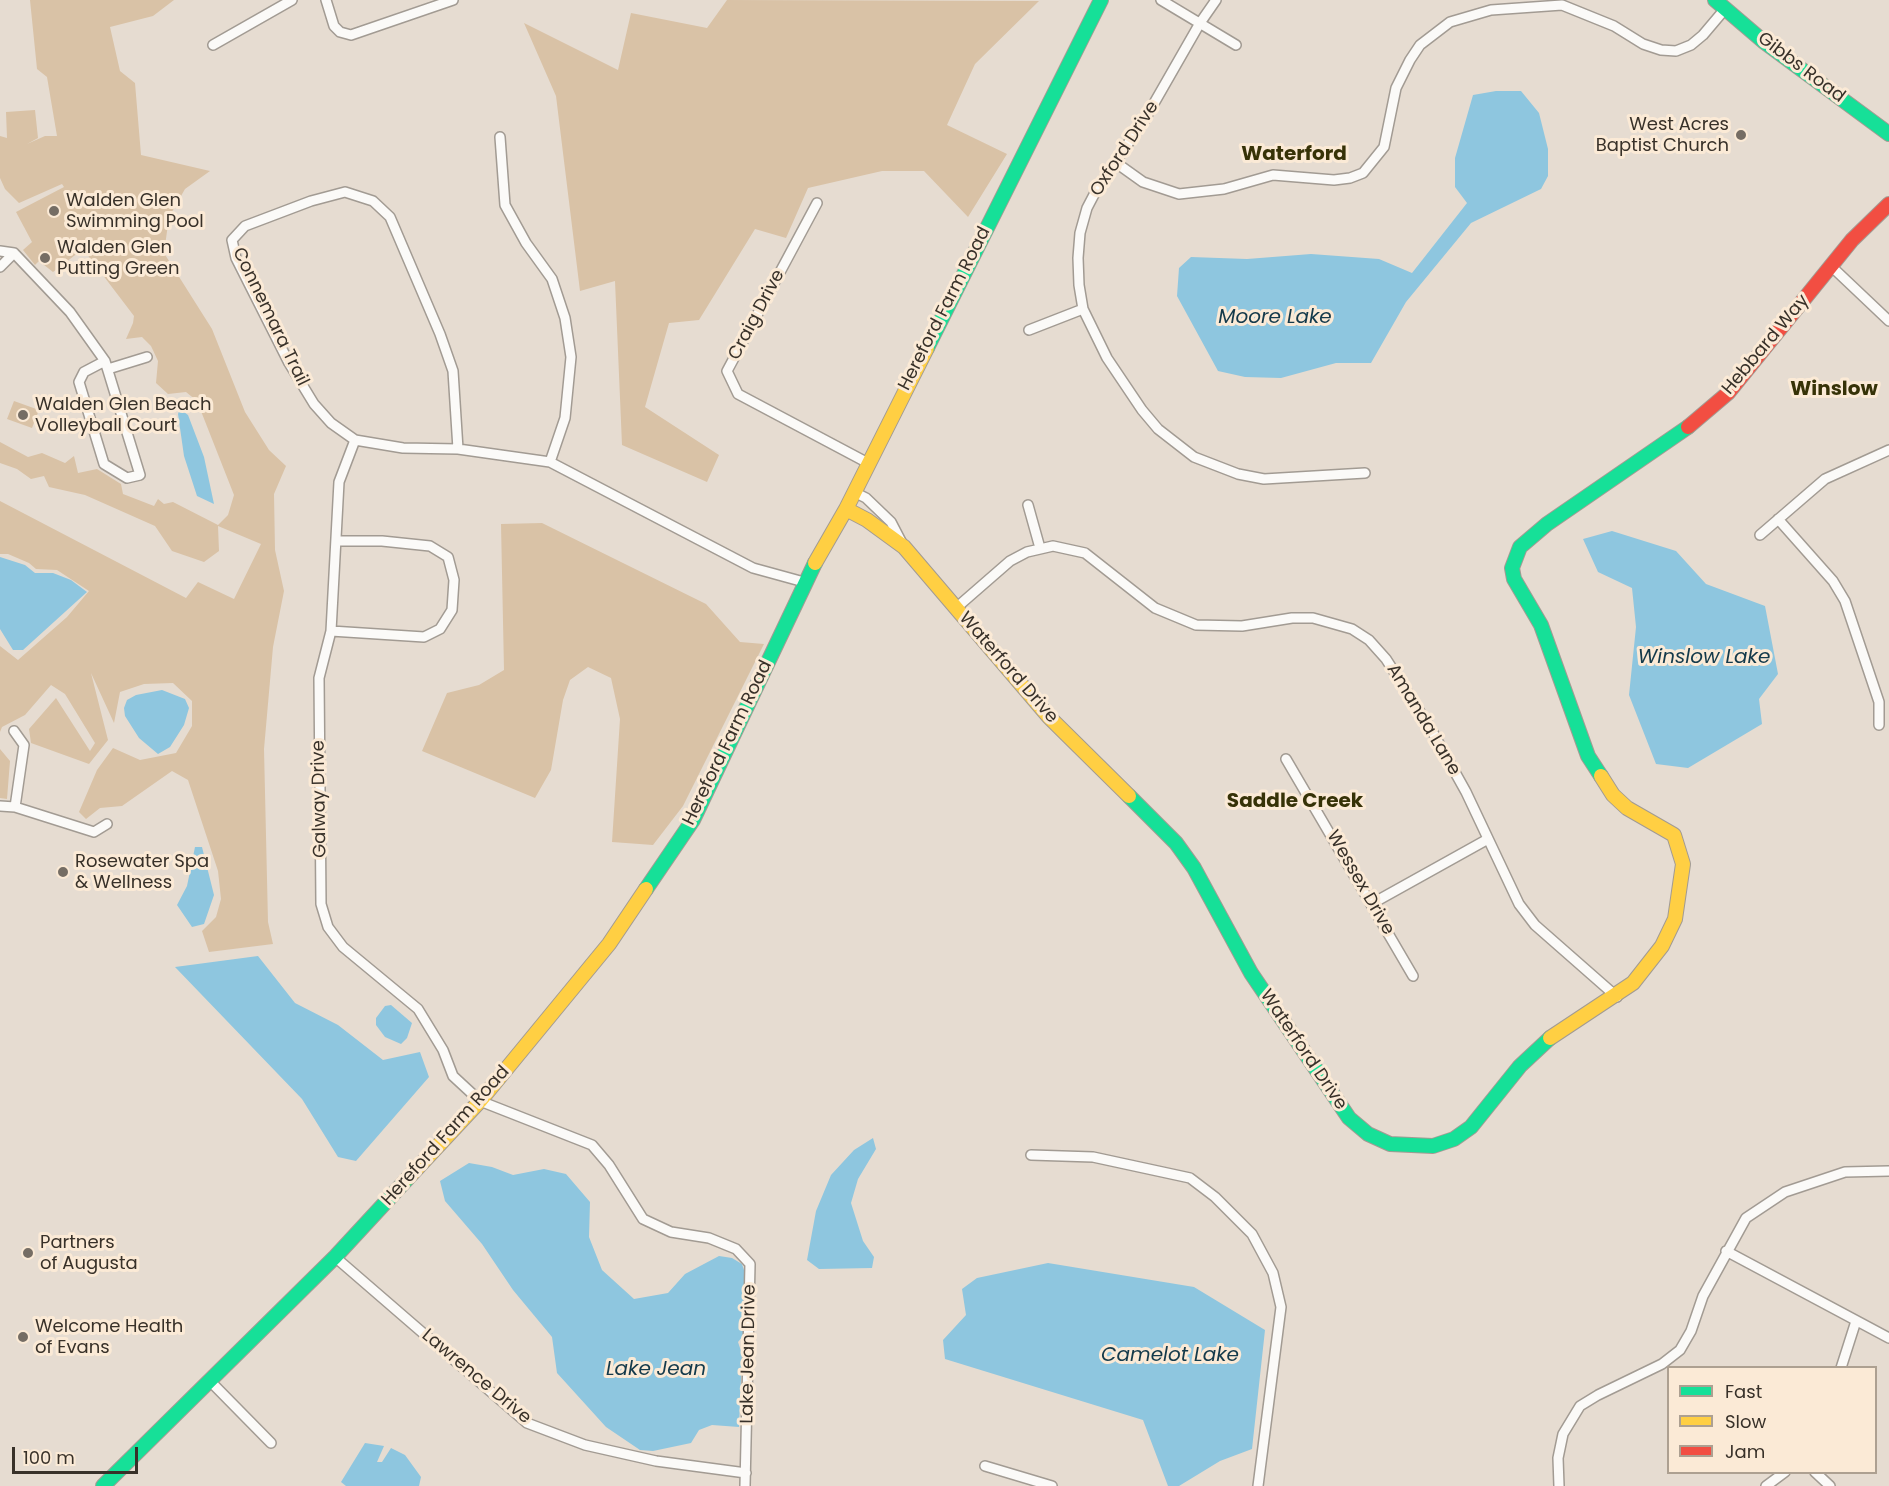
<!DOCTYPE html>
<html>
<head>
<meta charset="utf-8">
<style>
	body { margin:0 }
	#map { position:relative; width:1889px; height:1486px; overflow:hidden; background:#e6dcd1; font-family:Poppins,sans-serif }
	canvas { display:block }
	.legend { position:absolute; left:1667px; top:1366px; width:210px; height:108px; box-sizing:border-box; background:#fbead6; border:2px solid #ada091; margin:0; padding:8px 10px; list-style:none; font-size:18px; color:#383129 }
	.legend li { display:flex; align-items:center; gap:12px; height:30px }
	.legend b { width:30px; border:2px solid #ada091 }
	.scale { position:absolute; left:12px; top:1447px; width:126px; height:27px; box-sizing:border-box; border:3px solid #383129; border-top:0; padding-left:8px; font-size:18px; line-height:21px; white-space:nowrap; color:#383129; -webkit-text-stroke:4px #fbead6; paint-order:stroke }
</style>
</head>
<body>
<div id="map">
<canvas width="1889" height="1486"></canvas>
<ul class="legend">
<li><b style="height:8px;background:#16e098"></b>Fast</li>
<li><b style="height:8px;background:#ffcf43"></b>Slow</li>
<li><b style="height:8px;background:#f24e42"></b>Jam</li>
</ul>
<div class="scale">100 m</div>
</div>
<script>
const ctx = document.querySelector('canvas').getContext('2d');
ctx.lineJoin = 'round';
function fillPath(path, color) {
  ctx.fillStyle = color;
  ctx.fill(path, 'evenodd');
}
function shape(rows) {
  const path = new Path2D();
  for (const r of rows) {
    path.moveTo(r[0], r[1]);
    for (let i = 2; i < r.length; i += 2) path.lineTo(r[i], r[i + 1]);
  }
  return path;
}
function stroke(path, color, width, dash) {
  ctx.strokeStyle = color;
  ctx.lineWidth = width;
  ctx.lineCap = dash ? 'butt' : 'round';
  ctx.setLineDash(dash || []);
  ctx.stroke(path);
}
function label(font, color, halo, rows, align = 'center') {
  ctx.font = font + ' Poppins,sans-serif';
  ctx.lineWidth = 6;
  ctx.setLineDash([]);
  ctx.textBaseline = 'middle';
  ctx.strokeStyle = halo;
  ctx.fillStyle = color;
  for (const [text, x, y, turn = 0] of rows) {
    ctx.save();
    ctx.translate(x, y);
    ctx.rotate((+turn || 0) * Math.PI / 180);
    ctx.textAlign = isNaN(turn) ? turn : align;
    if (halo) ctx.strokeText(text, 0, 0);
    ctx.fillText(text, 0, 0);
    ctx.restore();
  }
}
const green = shape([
	[30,0,174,0,153,16,110,27,120,71,135,83,141,155,210,171,185,189,169,217,164,253,212,329,245,412,269,450,286,466,274,494,275,550,284,591,273,647,264,749,268,922,273,944,209,952,202,931,216,917,221,899,218,871,188,780,172,771,122,806,100,808,86,819,79,812,97,770,113,748,140,760,176,753,192,726,192,701,173,683,144,684,120,692,114,723,91,673,108,740,89,764,31,743,29,729,56,698,90,751,95,743,65,694,51,685,25,715,2,727,0,732,0,646,18,660,67,617,89,591,57,570,36,569,29,563,8,554,0,554,0,501,186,598,198,582,234,599,261,544,218,526,219,551,204,562,172,551,155,526,85,495,49,487,44,476,31,479,17,469,0,463,0,442,28,457,42,453,65,463,74,456,78,473,97,469,121,484,123,494,154,506,158,499,164,504,173,502,218,525,228,515,234,495,197,401,186,392,168,394,156,383,158,361,151,346,142,337,126,339,133,323,134,316,83,249,53,272,39,261,35,265,23,250,32,242,16,212,64,187,62,184,19,203,5,189,0,178,0,136,7,138,6,112,35,110,38,138,27,144,45,136,57,136,47,77,37,69],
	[727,0,1039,1,975,64,947,125,1007,154,968,217,924,171,882,171,808,188,786,238,755,229,699,320,669,323,645,407,719,455,707,482,622,445,615,281,580,291,556,96,524,23,618,70,631,13,707,28],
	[14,401,39,410,32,428,7,419],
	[542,523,706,604,740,642,764,644,683,806,653,845,612,842,620,719,611,678,588,667,570,680,563,700,551,770,535,798,422,751,447,693,479,685,504,670,501,524],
	[0,749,10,761,7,799,0,798]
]);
const water = shape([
	[1496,91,1521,91,1539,113,1548,149,1548,176,1541,189,1471,223,1406,302,1371,363,1336,363,1281,378,1245,377,1218,371,1177,296,1179,268,1191,257,1247,259,1311,254,1379,259,1412,273,1467,203,1455,187,1455,158,1473,95],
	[180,409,188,415,204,457,214,504,197,496,184,456,178,414],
	[1612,531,1676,551,1706,584,1765,606,1778,674,1759,699,1762,724,1688,768,1656,764,1629,695,1636,627,1632,588,1598,572,1583,539],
	[0,557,25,565,35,573,53,573,71,580,87,592,23,650,13,650,0,629],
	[162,690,185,699,189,708,184,725,170,747,158,754,139,738,125,716,124,708,127,700,136,695],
	[195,847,202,847,214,895,204,924,192,927,177,905,187,886],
	[258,956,295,1003,338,1025,383,1060,420,1052,429,1077,356,1161,338,1157,302,1099,175,967],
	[391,1005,412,1023,407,1038,401,1044,385,1037,376,1025,376,1018,385,1006],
	[873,1138,876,1149,858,1179,851,1203,863,1241,874,1257,872,1268,819,1269,807,1260,816,1211,831,1175,854,1150],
	[469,1163,492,1167,513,1175,544,1169,566,1174,590,1202,589,1237,602,1270,634,1299,668,1293,685,1274,719,1256,732,1258,742,1264,745,1273,743,1336,738,1342,742,1354,739,1427,712,1425,699,1430,691,1443,653,1451,640,1450,606,1427,557,1373,552,1337,513,1290,482,1244,445,1201,440,1181],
	[1048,1263,1194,1287,1265,1330,1252,1449,1220,1461,1179,1486,1168,1486,1143,1420,945,1359,943,1340,966,1315,962,1289,977,1278],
	[365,1443,384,1446,377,1462,382,1462,391,1448,405,1455,421,1477,419,1486,346,1486,341,1482]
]);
const street = shape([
	[326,0,334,26,340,32,351,35,453,0],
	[1161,0,1236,45],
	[1216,0,1200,23,1145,119,1098,187,1087,208,1080,233,1078,258,1079,285,1083,309,1107,358,1142,410,1158,429,1194,457,1238,474,1264,479,1365,473],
	[213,45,292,0],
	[500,137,505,205,526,243,552,279,565,318,571,357,565,418,550,462],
	[1115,162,1143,182,1179,194,1224,189,1273,175,1334,180,1350,178,1363,173,1384,147,1396,88,1410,60,1420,45,1450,22,1491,10,1562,5,1614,26,1643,44,1661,50,1676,51,1691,45,1703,35,1725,9],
	[817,203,727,371,738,394,868,463],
	[0,251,14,253,70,312,105,361,140,475,127,478,104,464,79,382,84,372,105,361],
	[1831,266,1889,321],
	[0,267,14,253],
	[1029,330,1083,309],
	[108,369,147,357],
	[355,440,339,482,331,631,319,678,321,904,328,927,343,947,418,1009,443,1050,453,1076,480,1101,592,1145,609,1165,643,1219,671,1232,709,1238,736,1249,750,1264,745,1486],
	[458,449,403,448,355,440,331,423,314,404,289,363,236,258,232,240,245,226,311,201,345,192,373,201,390,217,440,334,453,371,458,449,550,462,753,568,804,582],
	[854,492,866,498,891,522,904,547],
	[1028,505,1040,548],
	[1778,519,1833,581,1845,601,1879,702,1879,725],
	[1760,535,1825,479,1889,450],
	[956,608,1010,561,1027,552,1053,546,1085,553,1155,608,1196,625,1242,626,1292,618,1313,618,1352,629,1369,640,1386,659,1432,731,1466,792,1519,904,1535,925,1617,997],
	[331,631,424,637,440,629,452,610,454,580,448,557,430,546,382,541,336,541],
	[14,731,24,745,15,807],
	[1286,759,1413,976],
	[0,806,15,807,94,832,107,824],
	[1373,903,1488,839],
	[1031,1155,1093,1157,1190,1178,1215,1197,1252,1234,1273,1273,1281,1307,1258,1486],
	[1726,1251,1889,1338],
	[335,1257,527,1423,585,1445,656,1461,746,1473],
	[1841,1368,1856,1321],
	[210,1381,271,1443],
	[985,1466,1052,1486],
	[1815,1472,1830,1486],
	[1559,1486,1558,1458,1563,1434,1580,1406,1598,1395,1662,1364,1680,1350,1691,1331,1703,1296,1746,1218,1785,1192,1845,1172,1889,1171],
	[1766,1486,1785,1472]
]);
const fast = shape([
	[1715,0,1763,41,1889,134],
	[927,348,1101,0],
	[1601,776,1588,756,1541,625,1514,579,1512,568,1520,547,1547,524,1688,427],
	[1129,796,1176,843,1194,868,1251,973,1349,1118,1368,1134,1390,1144,1433,1146,1454,1139,1471,1127,1520,1066,1550,1038],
	[646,889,693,820,815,563],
	[103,1486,335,1257,408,1178]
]);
const slow = shape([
	[846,509,867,520,904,547,1049,717,1129,796],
	[815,563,846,509,927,348],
	[1550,1038,1633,983,1662,946,1675,919,1683,864,1674,835,1627,808,1613,795,1601,776],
	[408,1178,480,1101,609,944,646,889]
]);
const jam = shape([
	[1688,427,1728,393,1852,240,1889,204]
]);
const markers = [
	[1741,135,6,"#756d64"],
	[54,211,6,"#756d64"],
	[45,258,6,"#756d64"],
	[23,415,6,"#756d64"],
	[63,872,6,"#756d64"],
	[28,1253,6,"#756d64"],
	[23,1337,6,"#756d64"]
];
const streetNames = [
	["Gibbs Road",1801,68,37],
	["Oxford Drive",1125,149,-57],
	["Hereford Farm Road",945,309,-63],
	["Craig Drive",757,315,-62],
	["Connemara Trail",270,317,64],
	["Hebbard Way",1766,345,-50],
	["Waterford Drive",1008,668,49],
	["Amanda Lane",1423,720,59],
	["Hereford Farm Road",728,743,-64],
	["Galway Drive",320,799,-91],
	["Wessex Drive",1360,883,60],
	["Waterford Drive",1303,1050,56],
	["Hereford Farm Road",446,1136,-48],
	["Lake Jean Drive",749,1354,-89],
	["Lawrence Drive",476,1377,40]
];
const poiNames = [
	["West Acres",1729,125,"right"],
	["Baptist Church",1729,146,"right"],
	["Walden Glen",66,201],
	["Swimming Pool",66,222],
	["Walden Glen",57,248],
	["Putting Green",57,269],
	["Walden Glen Beach",35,405],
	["Volleyball Court",35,426],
	["Rosewater Spa",75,862],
	["& Wellness",75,883],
	["Partners",40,1243],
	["of Augusta",40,1264],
	["Welcome Health",35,1327],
	["of Evans",35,1348]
];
const neighbourhoodNames = [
	["Waterford",1294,155],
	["Winslow",1834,390],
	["Saddle Creek",1295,802]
];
const waterNames = [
	["Moore Lake",1275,318],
	["Winslow Lake",1704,658],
	["Camelot Lake",1170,1356],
	["Lake Jean",656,1370]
];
fillPath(green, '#d9c2a6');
fillPath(water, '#8ec6df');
stroke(street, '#a29b93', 12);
stroke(fast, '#a29b93', 16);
stroke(slow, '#a29b93', 16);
stroke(jam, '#a29b93', 16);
stroke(street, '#fbfaf8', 9);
stroke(fast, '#16e098', 14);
stroke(slow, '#ffcf43', 14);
stroke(jam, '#f24e42', 14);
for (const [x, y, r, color] of markers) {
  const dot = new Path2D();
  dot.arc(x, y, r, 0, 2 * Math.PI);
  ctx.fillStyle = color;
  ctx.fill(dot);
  stroke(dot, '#fbead6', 2);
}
label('18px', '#383129', '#fbead6', streetNames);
label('18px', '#383129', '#fbead6', poiNames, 'left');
label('bold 20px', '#363207', '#fbead6', neighbourhoodNames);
label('italic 20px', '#143a4b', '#fbead6', waterNames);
</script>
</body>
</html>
